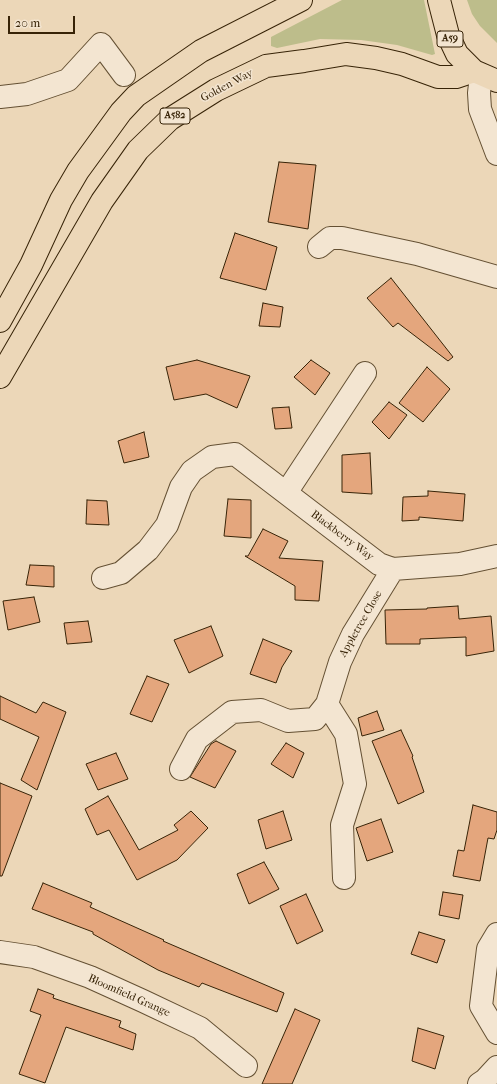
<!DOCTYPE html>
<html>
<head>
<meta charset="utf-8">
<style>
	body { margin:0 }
	#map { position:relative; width:497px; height:1084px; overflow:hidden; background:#ecd7b8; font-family:"IM FELL French Canon",serif }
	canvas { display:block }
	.scale { position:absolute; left:8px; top:16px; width:67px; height:18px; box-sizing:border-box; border:2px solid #372307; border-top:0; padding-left:5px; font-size:12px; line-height:14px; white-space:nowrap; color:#372307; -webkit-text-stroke:3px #f3e5d1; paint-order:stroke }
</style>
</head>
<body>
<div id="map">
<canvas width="497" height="1084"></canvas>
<div class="scale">20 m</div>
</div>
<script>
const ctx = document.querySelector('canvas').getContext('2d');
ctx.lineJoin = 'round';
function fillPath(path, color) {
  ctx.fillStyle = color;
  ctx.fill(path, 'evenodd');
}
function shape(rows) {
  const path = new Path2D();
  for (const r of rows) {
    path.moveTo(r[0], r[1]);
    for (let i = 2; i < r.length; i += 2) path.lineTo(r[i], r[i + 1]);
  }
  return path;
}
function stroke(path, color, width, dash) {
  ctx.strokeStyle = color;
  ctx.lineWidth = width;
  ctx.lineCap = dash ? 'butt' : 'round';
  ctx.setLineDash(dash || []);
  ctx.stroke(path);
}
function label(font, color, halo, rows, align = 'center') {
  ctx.font = font + ' "IM FELL French Canon",serif';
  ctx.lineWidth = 3;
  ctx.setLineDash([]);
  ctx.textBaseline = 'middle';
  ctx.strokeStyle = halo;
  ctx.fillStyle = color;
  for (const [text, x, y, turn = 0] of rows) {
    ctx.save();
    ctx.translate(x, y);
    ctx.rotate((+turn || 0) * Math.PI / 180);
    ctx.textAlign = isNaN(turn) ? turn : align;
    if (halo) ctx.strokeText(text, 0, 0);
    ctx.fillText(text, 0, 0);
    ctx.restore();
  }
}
const green = shape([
	[342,0,424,0,435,54,432,55,397,45,361,40,320,39,277,48,271,46,271,37],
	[467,0,497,0,497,43,480,26,472,14]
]);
const building = shape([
	[279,162,316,165,308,229,268,222,279,162],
	[235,233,277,247,266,290,220,278,235,233],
	[391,278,453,357,448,361,398,323,393,327,367,298,391,278],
	[263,303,283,307,280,327,259,326,263,303],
	[197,360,250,376,237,408,206,394,174,400,166,367,197,360],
	[311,360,330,373,315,395,294,377,311,360],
	[427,367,450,389,423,422,399,403,427,367],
	[389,402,407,415,389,439,372,422,389,402],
	[289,407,292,428,275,429,272,408,289,407],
	[144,432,149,457,124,463,118,441,144,432],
	[370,453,372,494,342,492,342,455,370,453],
	[428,491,465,494,463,521,419,517,419,520,402,521,403,497,428,496,428,491],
	[228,499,251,500,251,538,224,536,228,499],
	[87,500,107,501,109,525,86,524,87,500],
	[263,529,288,541,279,558,323,561,319,601,295,600,295,586,245,556,248,556,263,529],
	[30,565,54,566,54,587,26,585,30,565],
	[34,597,40,622,8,630,3,601,34,597],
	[458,606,459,619,491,616,494,651,466,656,466,637,420,639,420,644,386,644,385,610,427,609,427,608,458,606],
	[88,621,92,642,67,644,64,623,88,621],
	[211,626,223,656,189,673,174,640,211,626],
	[263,639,292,651,282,667,276,683,250,674,263,639],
	[147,676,169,684,152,722,130,714,147,676],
	[0,696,36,713,43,702,66,712,37,790,21,780,39,737,0,719,0,696],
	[377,711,384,730,362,736,358,718,377,711],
	[401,730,413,756,412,757,424,792,398,804,372,741,401,730],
	[216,741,236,751,215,788,190,777,211,744,216,741],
	[286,743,304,753,293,778,271,764,286,743],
	[116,753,128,779,98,790,86,764,116,753],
	[0,783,32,796,2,876,0,876,0,783],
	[108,796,139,850,178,830,174,825,191,811,208,828,177,860,137,880,109,830,97,835,85,809,108,796],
	[473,805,497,812,497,830,494,839,488,838,480,881,453,876,458,850,464,851,473,805],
	[283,811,292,840,266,849,258,820,283,811],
	[381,819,393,852,367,861,356,828,381,819],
	[264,862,279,889,249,904,237,874,264,862],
	[43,883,92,903,90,907,164,940,163,941,284,993,277,1012,202,983,199,987,158,970,93,934,93,932,32,909,43,883],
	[443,892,463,895,459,919,439,915,443,892],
	[306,894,323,931,297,944,280,906,306,894],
	[419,932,445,940,437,963,411,954,419,932],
	[38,989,54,995,53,998,121,1021,119,1027,136,1034,133,1050,66,1027,45,1083,19,1074,41,1015,30,1011,38,989],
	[295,1009,320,1020,292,1084,262,1084,295,1009],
	[418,1028,444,1036,435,1069,412,1061,418,1028]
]);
const minor = shape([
	[481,75,479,93,480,109,497,154],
	[0,97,27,94,68,80,101,44,124,75],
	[319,247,330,238,342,238,417,254,497,277],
	[286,493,365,373],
	[103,578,121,573,148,550,167,525,181,487,192,471,212,457,235,454,379,564,393,569,460,564,497,556],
	[327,704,346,734,355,784,342,825,344,878],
	[181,769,197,739,232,712,261,710,288,721,315,719,327,704,340,662,353,634,393,569],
	[497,934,488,949,481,1006,497,1033],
	[0,952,34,957,90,977,143,1001,200,1028,246,1066],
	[479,1084,485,1080,497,1067]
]);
const highway = shape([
	[439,0,448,35,457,54,474,71,497,81],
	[0,321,31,265,61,200,78,171,121,112,136,96,201,51,301,0],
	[0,377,102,201,138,150,170,119,216,90,266,66,304,61,346,54,376,58,402,64,438,77,456,77,474,71]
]);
const shields = [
	[450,39,26],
	[175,116,30]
];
const shieldNames = [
	["A59",450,39],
	["A582",175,116]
];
const streetNames = [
	["Golden Way",227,86,-28],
	["Blackberry Way",342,536,37],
	["Appletree Close",361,624,-60],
	["Bloomfield Grange",129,996,24]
];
fillPath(green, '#bdbd8b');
fillPath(building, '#e4a67d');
stroke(building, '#372307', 1);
stroke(minor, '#645033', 24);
stroke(highway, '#372307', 24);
stroke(minor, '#f3e5d1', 22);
stroke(highway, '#ecd7b8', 22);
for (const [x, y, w] of shields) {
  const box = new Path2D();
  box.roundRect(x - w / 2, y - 8, w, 16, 3);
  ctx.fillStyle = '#f3e5d1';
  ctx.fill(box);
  stroke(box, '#372307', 1);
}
label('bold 10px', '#372307', null, shieldNames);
label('11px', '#372307', '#f3e5d1', streetNames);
</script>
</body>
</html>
